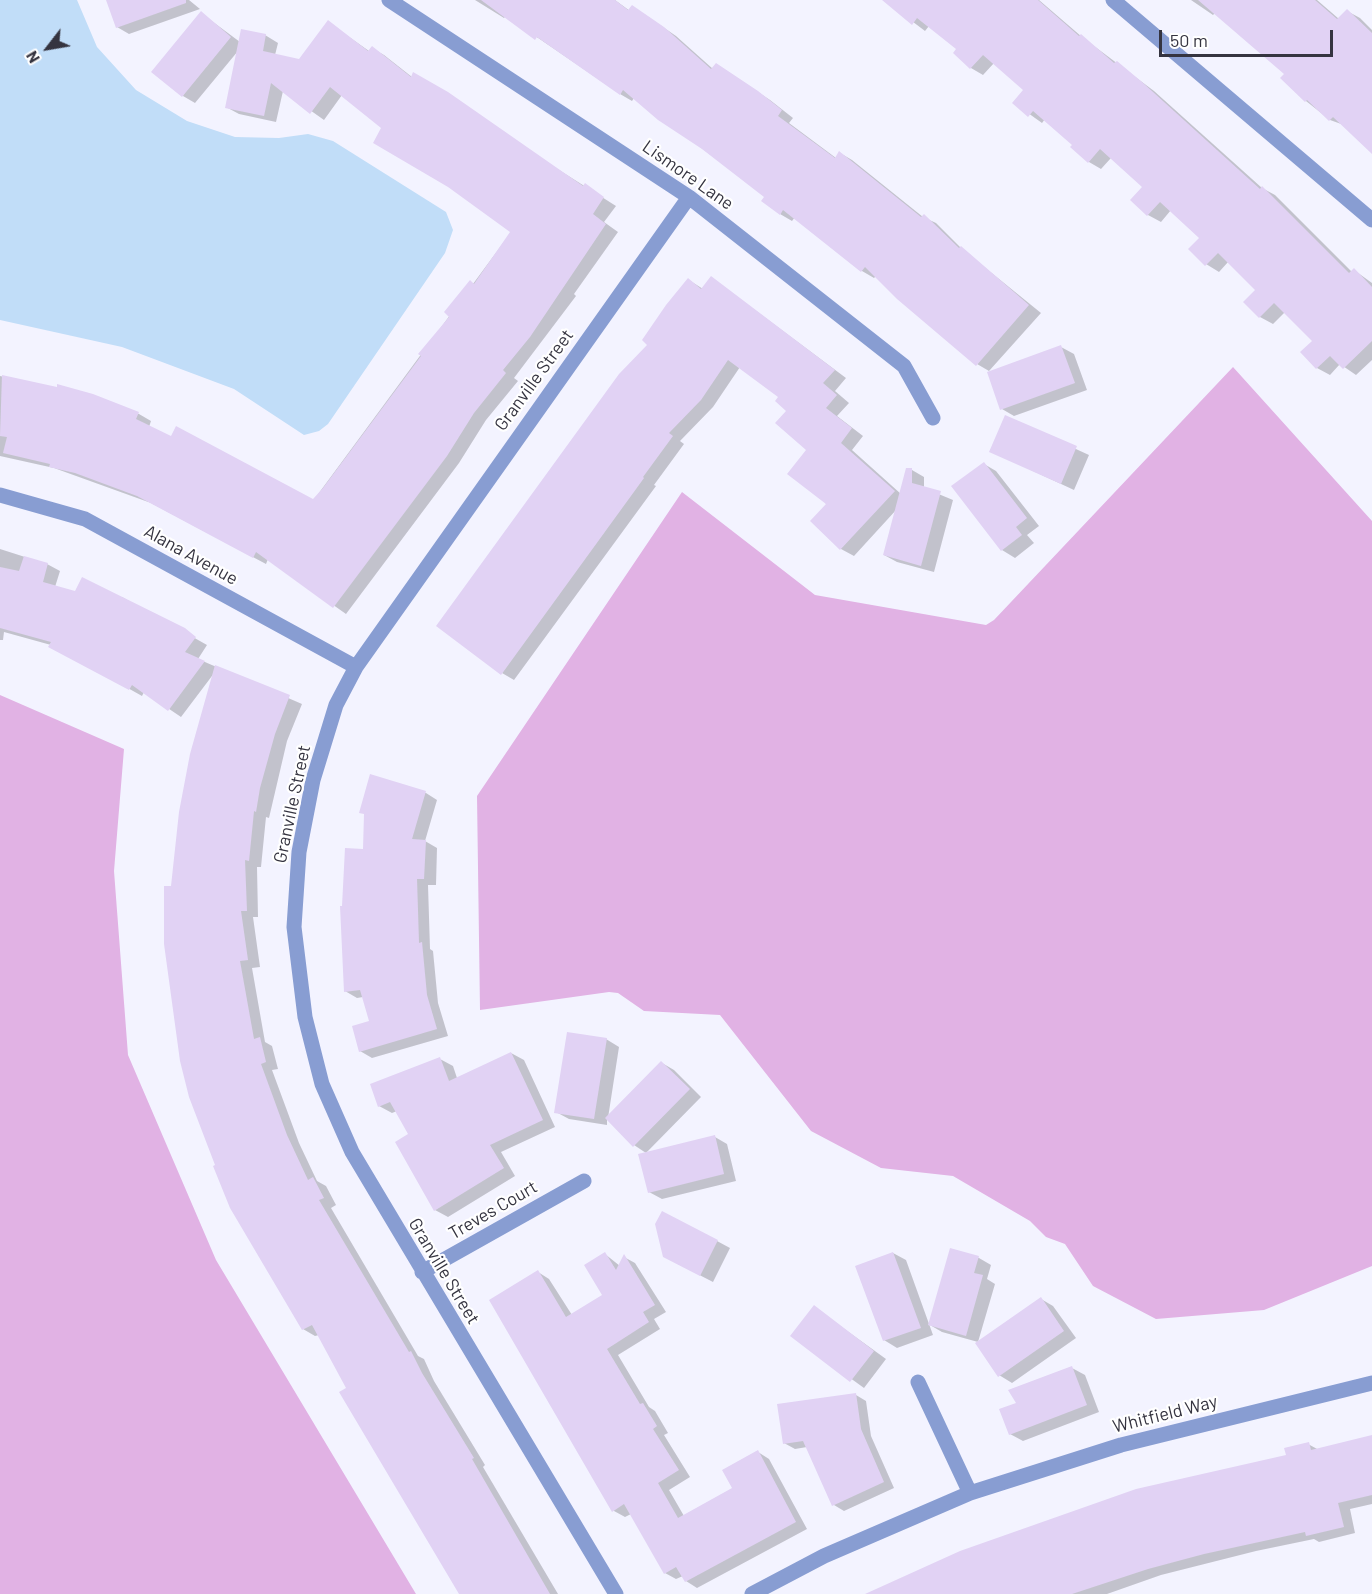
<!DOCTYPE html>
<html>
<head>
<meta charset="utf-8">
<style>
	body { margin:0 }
	#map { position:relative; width:1372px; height:1594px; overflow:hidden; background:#f3f3ff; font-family:Barlow,sans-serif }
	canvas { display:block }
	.north { position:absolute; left:18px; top:18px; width:60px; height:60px; -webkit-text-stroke:4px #fff; paint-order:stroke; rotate:239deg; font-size:16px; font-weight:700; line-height:24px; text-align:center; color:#353440 }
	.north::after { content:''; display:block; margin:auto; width:21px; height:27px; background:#353440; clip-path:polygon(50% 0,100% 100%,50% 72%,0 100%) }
	.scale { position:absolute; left:1159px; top:30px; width:174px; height:27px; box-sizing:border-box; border:3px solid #353440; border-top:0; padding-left:8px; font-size:18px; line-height:21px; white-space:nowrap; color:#353440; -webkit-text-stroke:4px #fff; paint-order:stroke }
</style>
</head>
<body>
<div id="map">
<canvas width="1372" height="1594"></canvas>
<div class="north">N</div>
<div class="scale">50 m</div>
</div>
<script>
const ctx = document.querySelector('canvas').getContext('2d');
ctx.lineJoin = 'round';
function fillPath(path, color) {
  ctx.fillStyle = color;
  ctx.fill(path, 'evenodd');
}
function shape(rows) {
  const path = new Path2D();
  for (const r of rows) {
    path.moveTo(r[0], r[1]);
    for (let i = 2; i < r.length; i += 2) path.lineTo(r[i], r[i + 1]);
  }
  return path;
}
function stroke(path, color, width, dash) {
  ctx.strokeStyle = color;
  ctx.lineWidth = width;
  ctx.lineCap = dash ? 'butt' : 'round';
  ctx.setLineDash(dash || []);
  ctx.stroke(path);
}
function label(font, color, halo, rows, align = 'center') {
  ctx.font = font + ' Barlow,sans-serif';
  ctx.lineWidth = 4.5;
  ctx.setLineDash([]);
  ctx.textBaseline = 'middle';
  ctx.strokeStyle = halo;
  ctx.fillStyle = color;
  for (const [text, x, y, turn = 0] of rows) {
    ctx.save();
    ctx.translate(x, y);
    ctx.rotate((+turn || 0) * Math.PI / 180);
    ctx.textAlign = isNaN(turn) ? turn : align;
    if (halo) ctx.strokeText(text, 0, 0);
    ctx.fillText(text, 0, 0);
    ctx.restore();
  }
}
const green = shape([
	[1233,367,1372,521,1372,1266,1264,1310,1156,1319,1093,1286,1065,1244,1046,1237,1030,1221,953,1176,881,1168,811,1131,720,1015,644,1011,618,993,609,992,480,1010,477,796,682,492,815,595,986,625,994,620],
	[0,695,124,749,114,871,128,1055,216,1260,416,1594,0,1594]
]);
const water = shape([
	[0,0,77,0,97,47,136,90,187,121,235,137,279,138,308,134,333,141,446,212,453,230,445,253,328,424,319,431,304,435,234,389,122,347,0,320]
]);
const shadow = shape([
	[107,0,189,0,200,9,129,34,117,27],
	[475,0,615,0,630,11,644,14,676,36,713,69,717,65,770,100,793,118,789,123,836,158,840,153,852,160,923,217,936,223,962,249,1041,313,989,371,977,364,876,276,874,278,862,271,795,217,792,221,780,214,766,196,634,98,632,101,620,94,506,16,504,18],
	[884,0,1039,0,1082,37,1154,91,1262,188,1275,195,1352,272,1354,270,1372,283,1372,360,1356,375,1340,364,1330,375,1317,368,1314,341,1285,312,1273,324,1260,317,1257,290,1229,261,1219,272,1206,264,1201,238,1171,210,1161,222,1148,215,1132,200,1144,187,1111,158,1101,169,1089,162,1075,145,1045,119,1042,123,1014,103,1025,90,994,63,983,75,971,68,958,49,929,26,925,31],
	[1191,0,1317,0,1339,19,1347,11,1360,18,1372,30,1372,152,1344,125,1330,120,1306,101,1286,74,1215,13,1213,15],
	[201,13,240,42,265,35,278,43,275,55,300,61,328,22,369,51,372,48,384,55,412,77,616,206,604,222,618,232,574,294,576,296,514,378,518,381,486,420,459,463,346,614,268,559,266,564,151,503,54,468,0,456,0,376,93,396,139,414,151,421,149,427,313,501,512,231,342,95,324,120,283,91,276,122,239,114,226,107,238,51,195,103,183,96],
	[712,278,846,378,835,391,849,403,837,416,863,436,852,450,901,494,912,470,924,477,924,488,953,500,934,572,897,562,884,555,897,509,854,556,841,549,808,450,788,411,781,397,740,367,713,407,680,441,684,444,654,485,656,486,514,680,502,673,650,344,689,280,703,289],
	[1061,347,1074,354,1087,390,1014,416,1002,409],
	[1006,417,1089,455,1074,490,990,451],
	[984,464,996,471,1039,526,1027,535,1034,543,1015,558,1002,550,953,487],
	[0,549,47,564,60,571,55,587,76,593,122,597,207,645,198,659,302,704,287,741,269,818,266,817,261,867,257,867,258,917,253,917,260,967,252,968,265,1042,272,1046,278,1069,272,1070,299,1143,317,1181,326,1186,336,1205,331,1208,418,1356,424,1359,434,1381,485,1465,483,1467,558,1594,461,1594,319,1335,315,1336,303,1329,217,1166,181,1061,166,943,173,887,215,672,181,717,144,692,142,696,51,645,4,632,3,640,0,640],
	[372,776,426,793,437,800,425,841,437,848,436,885,428,885,430,949,433,951,438,1003,448,1036,372,1058,360,1051,370,1022,363,997,357,998,345,991,364,851],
	[606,1039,619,1047,608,1118,662,1063,674,1070,701,1097,646,1153,634,1145,607,1119,607,1125,569,1119,556,1112],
	[511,1053,524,1060,555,1127,501,1152,515,1176,448,1217,435,1210,397,1142,410,1134,397,1111,392,1113,379,1106,440,1059,453,1066,457,1078],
	[715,1137,727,1144,736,1181,662,1199,649,1192],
	[717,1241,730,1248,713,1282,678,1264],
	[951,1250,979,1258,991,1265,987,1279,995,1284,978,1342,942,1332,930,1325],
	[893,1253,906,1260,933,1335,897,1348,884,1340],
	[605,1254,620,1266,624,1257,635,1263,666,1312,654,1319,660,1329,618,1355,649,1407,655,1411,668,1433,664,1435,690,1477,669,1490,684,1516,734,1489,758,1452,769,1459,807,1529,697,1588,686,1581,683,1576,676,1579,665,1573,631,1514,625,1517,614,1511,538,1272,549,1279,572,1315,604,1295],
	[1041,1299,1053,1306,1076,1338,1012,1383,999,1375],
	[814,1307,886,1359,864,1388,792,1336],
	[1072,1368,1085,1375,1099,1412,1023,1441,1010,1434,1018,1403],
	[856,1395,866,1401,871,1436,894,1488,844,1511,834,1505,807,1447,795,1449,784,1443],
	[1372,1438,1372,1504,1350,1509,1355,1533,1319,1542,1314,1539,1256,1551,1161,1575,1107,1594,869,1594,1288,1456,1308,1444,1319,1450]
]);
const building = shape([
	[106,0,186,0,186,3,116,28],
	[481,0,615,0,628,10,632,5,664,27,711,69,716,63,758,91,782,110,778,116,835,158,839,151,921,217,924,214,959,248,961,246,1029,305,976,366,897,299,865,267,861,272,783,210,780,215,761,201,764,197,702,149,658,120,623,90,620,95,537,37,535,40],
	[882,0,1038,0,1079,36,1081,34,1114,63,1117,61,1142,82,1260,189,1262,186,1349,273,1354,268,1372,287,1372,341,1343,369,1330,356,1316,369,1300,352,1312,341,1274,303,1259,318,1243,302,1255,290,1218,253,1205,266,1188,249,1199,238,1160,202,1147,216,1130,200,1142,187,1100,149,1088,163,1070,147,1072,145,1033,111,1028,117,1012,103,1023,90,983,55,970,69,953,53,956,49,917,18,912,25],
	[1198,0,1315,0,1337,19,1347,9,1372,33,1372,154,1333,117,1329,121,1307,100,1305,102,1280,78,1284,74],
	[201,11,231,37,182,97,151,72],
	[328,20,368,51,372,46,411,77,413,72,448,92,583,186,585,183,604,197,593,214,606,224,530,337,503,370,506,373,474,413,447,456,333,608,256,552,253,558,137,496,75,473,49,467,50,464,3,453,7,437,0,436,2,375,57,387,57,384,93,394,139,412,136,419,171,436,176,426,313,499,323,488,421,356,418,354,449,317,444,312,470,280,474,284,510,232,448,187,373,143,381,128,330,87,310,114,271,83,264,116,225,108,241,29,266,34,263,51,299,59],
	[711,276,835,370,823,383,837,395,826,408,852,428,841,443,895,491,840,550,810,521,826,504,787,474,806,450,775,423,786,411,775,401,778,397,728,360,701,400,669,433,673,436,643,477,644,478,501,675,436,626,619,374,647,345,642,340,666,305,688,278,701,289],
	[1061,345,1075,383,1000,410,987,372],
	[1005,415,1077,446,1061,484,989,452],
	[984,462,1027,518,1016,527,1022,535,1001,551,951,486],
	[906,468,912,468,912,483,941,491,921,566,883,555],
	[24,556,48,563,43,582,75,591,82,577,185,628,196,637,185,652,205,661,168,711,132,685,129,690,48,647,51,642,0,628,0,567,19,571],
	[215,665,290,695,275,734,260,788,256,812,254,811,249,861,245,860,247,911,241,911,248,960,240,961,254,1039,260,1037,266,1062,261,1064,287,1135,308,1180,313,1177,324,1198,319,1200,409,1352,411,1351,422,1373,474,1458,472,1459,550,1594,459,1594,339,1392,346,1388,312,1325,302,1330,230,1208,213,1166,215,1165,189,1097,180,1061,164,944,164,886,171,886,179,812,190,754],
	[370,774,426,791,412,839,426,840,424,879,417,879,419,943,422,942,427,995,437,1029,359,1052,352,1026,369,1021,360,990,344,992,340,906,342,906,345,848,363,849,364,814,359,813],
	[567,1032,607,1038,594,1119,554,1113],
	[511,1052,543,1120,490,1145,504,1168,434,1211,395,1142,408,1134,390,1102,378,1107,370,1084,440,1057,449,1081],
	[661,1061,690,1089,633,1147,605,1118],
	[715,1135,724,1174,648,1193,638,1154],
	[662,1211,718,1240,700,1276,663,1257,655,1224],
	[950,1248,979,1256,974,1273,983,1275,966,1336,928,1325],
	[605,1252,616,1270,624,1254,655,1305,643,1312,649,1322,607,1349,640,1404,643,1403,657,1426,653,1429,679,1470,658,1483,678,1518,732,1488,722,1470,758,1450,796,1522,685,1582,676,1567,664,1574,624,1504,612,1512,489,1300,538,1270,566,1317,602,1295,584,1265],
	[893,1252,921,1328,883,1341,855,1266],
	[1041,1297,1064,1331,998,1377,975,1343],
	[814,1305,874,1351,850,1382,790,1336],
	[1072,1366,1087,1405,1009,1435,999,1409,1016,1403,1008,1390],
	[856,1393,861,1429,884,1482,832,1506,803,1441,783,1444,777,1404],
	[1372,1435,1372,1495,1338,1503,1344,1527,1306,1536,1305,1532,1204,1554,1148,1569,1072,1594,865,1594,960,1551,1136,1489,1286,1455,1284,1448,1309,1442,1311,1450]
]);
const street = shape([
	[389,0,689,197,904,366,933,418],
	[1113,0,1372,220],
	[0,495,85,519,356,667],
	[422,1272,584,1181],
	[918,1382,970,1493],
	[616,1594,352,1152,322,1084,305,1017,294,927,299,852,313,780,336,705,356,667,689,197],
	[752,1594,824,1556,970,1493,1121,1445,1372,1383]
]);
const streetNames = [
	["Lismore Lane",688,175,35],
	["Granville Street",534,380,-54],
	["Alana Avenue",191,555,29],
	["Granville Street",292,804,-78],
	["Treves Court",493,1210,-30],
	["Granville Street",444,1271,59],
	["Whitfield Way",1165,1414,-14]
];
fillPath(green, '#e1b2e4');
fillPath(water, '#c1ddf8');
fillPath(shadow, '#0003');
fillPath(building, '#e1d2f4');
stroke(street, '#889dd2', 15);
label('18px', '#353440', '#fff', streetNames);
</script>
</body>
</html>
